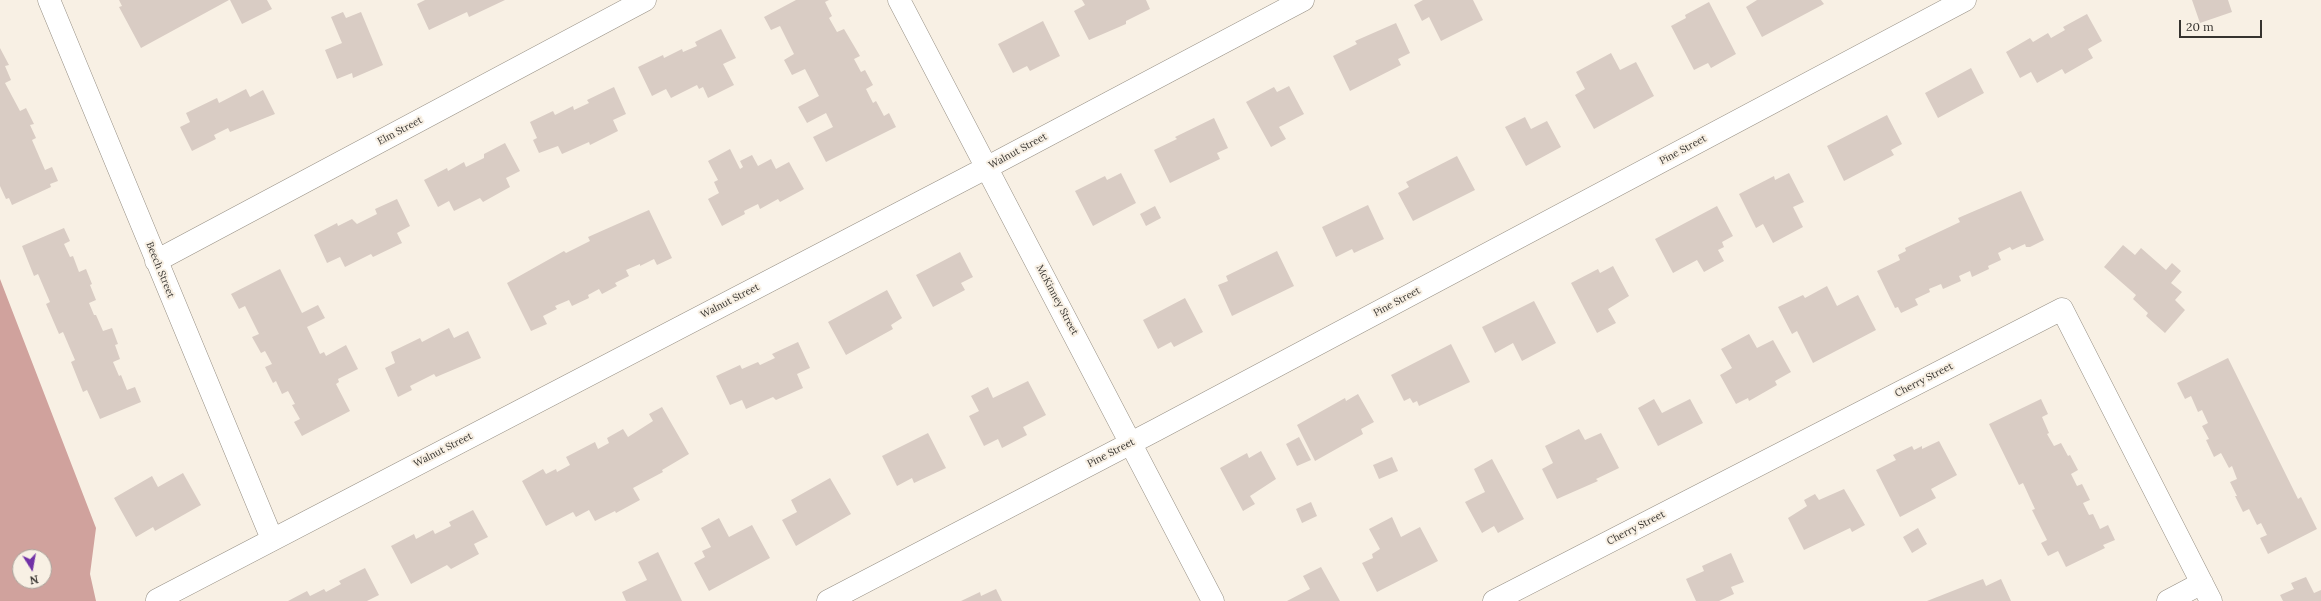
<!DOCTYPE html>
<html>
<head>
<meta charset="utf-8">
<style>
	body { margin:0 }
	#map { position:relative; width:2321px; height:601px; overflow:hidden; background:#f8f0e4; font-family:Lora,serif }
	canvas { display:block }
	.north { position:absolute; left:12px; top:549px; width:40px; height:40px; box-sizing:border-box; background:#f8f0e4; border:1px solid #aaa49c; border-radius:50%; rotate:169deg; font-size:11px; font-weight:700; line-height:16px; text-align:center; color:#36332f }
	.north::after { content:''; display:block; margin:auto; width:14px; height:18px; background:#7131a6; clip-path:polygon(50% 0,100% 100%,50% 72%,0 100%) }
	.scale { position:absolute; left:2179px; top:20px; width:83px; height:18px; box-sizing:border-box; border:2px solid #36332f; border-top:0; padding-left:5px; font-size:12px; line-height:14px; white-space:nowrap; color:#36332f; -webkit-text-stroke:3px #f8f0e4; paint-order:stroke }
</style>
</head>
<body>
<div id="map">
<canvas width="2321" height="601"></canvas>
<div class="north">N</div>
<div class="scale">20 m</div>
</div>
<script>
const ctx = document.querySelector('canvas').getContext('2d');
ctx.lineJoin = 'round';
function fillPath(path, color) {
  ctx.fillStyle = color;
  ctx.fill(path, 'evenodd');
}
function shape(rows) {
  const path = new Path2D();
  for (const r of rows) {
    path.moveTo(r[0], r[1]);
    for (let i = 2; i < r.length; i += 2) path.lineTo(r[i], r[i + 1]);
  }
  return path;
}
function stroke(path, color, width, dash) {
  ctx.strokeStyle = color;
  ctx.lineWidth = width;
  ctx.lineCap = dash ? 'butt' : 'round';
  ctx.setLineDash(dash || []);
  ctx.stroke(path);
}
function label(font, color, halo, rows, align = 'center') {
  ctx.font = font + ' Lora,serif';
  ctx.lineWidth = 4;
  ctx.setLineDash([]);
  ctx.textBaseline = 'middle';
  ctx.strokeStyle = halo;
  ctx.fillStyle = color;
  for (const [text, x, y, turn = 0] of rows) {
    ctx.save();
    ctx.translate(x, y);
    ctx.rotate((+turn || 0) * Math.PI / 180);
    ctx.textAlign = isNaN(turn) ? turn : align;
    if (halo) ctx.strokeText(text, 0, 0);
    ctx.fillText(text, 0, 0);
    ctx.restore();
  }
}
const forest = shape([
	[0,279,96,528,90,574,96,601,0,601],
	[20,557,44,557,44,581,20,581]
]);
const building = shape([
	[119,0,229,0,141,48,119,7,122,6],
	[230,0,267,0,272,9,242,24],
	[425,0,505,0,469,17,467,12,429,30,417,4],
	[796,0,829,0,825,2,832,16,829,18,837,32,844,29,860,56,854,59,861,72,865,70,873,85,866,89,873,103,876,101,884,116,889,113,896,127,826,162,813,137,833,127,826,113,807,123,798,107,819,96,805,69,792,75,784,60,794,54,780,26,771,30,764,17],
	[1082,0,1146,0,1150,9,1126,21,1126,24,1089,40,1074,11,1085,5],
	[1423,0,1473,0,1483,20,1441,41,1429,17,1422,21,1414,5],
	[1821,0,1824,4,1762,37,1746,7,1757,0],
	[2192,0,2228,0,2232,12,2200,23],
	[1709,2,1736,54,1711,68,1708,63,1694,70,1671,26,1686,18,1685,15],
	[343,12,346,18,361,12,383,65,353,78,352,73,337,79,325,50,342,43,331,17],
	[2087,14,2102,41,2088,49,2093,58,2065,74,2062,69,2037,83,2031,72,2020,78,2006,52,2030,38,2033,42,2048,33,2051,38,2065,30,2063,27],
	[1043,21,1060,56,1030,71,1027,66,1013,73,998,44],
	[1396,23,1410,53,1398,59,1401,65,1350,91,1333,56,1357,44,1355,41],
	[721,29,736,58,723,64,734,85,708,98,703,87,699,89,697,85,671,98,666,89,652,96,638,67,663,55,664,58,682,49,683,52,697,46,695,42],
	[0,48,9,65,5,66,11,80,5,83,20,111,26,108,34,124,30,125,36,138,32,140,45,170,52,167,58,181,50,184,51,187,12,205,9,198,6,199,0,186],
	[1611,53,1620,70,1636,62,1654,96,1594,129,1575,95,1585,89,1576,72],
	[1971,68,1984,93,1938,118,1925,93],
	[1289,86,1304,114,1279,127,1286,139,1271,147,1246,102,1274,87,1277,92],
	[614,87,626,114,613,120,618,131,590,145,589,142,562,154,558,146,539,153,533,140,537,138,530,122,553,111,555,115,573,106,574,110,589,103,587,100],
	[246,89,250,97,263,90,275,114,230,132,228,128,214,135,216,139,192,151,180,127,190,122,186,113,217,98,219,103],
	[1887,115,1902,144,1891,150,1894,155,1844,181,1827,146],
	[1525,117,1531,129,1547,121,1561,147,1526,166,1505,127],
	[1214,118,1228,148,1217,153,1220,159,1170,183,1154,150,1177,139,1175,137],
	[505,143,520,171,506,178,510,187,483,202,480,198,454,211,449,201,438,207,424,180,447,168,448,171,464,162,466,167,484,158,484,154],
	[730,149,740,169,743,167,740,161,752,155,758,166,771,159,776,169,789,162,804,189,780,202,778,199,760,209,758,204,744,211,745,214,722,226,708,199,719,193,714,182,718,180,708,161],
	[1457,156,1475,190,1413,221,1398,193,1409,187,1406,182],
	[1121,173,1136,203,1093,226,1075,191,1105,176,1107,180],
	[1789,173,1804,202,1793,207,1803,227,1773,243,1763,224,1756,228,1739,194,1774,176,1775,180],
	[2021,191,2044,240,2030,247,2026,247,2025,244,2012,250,2010,247,1998,253,2001,260,1988,266,1989,269,1972,277,1970,271,1959,276,1961,281,1943,289,1941,284,1929,289,1930,292,1915,299,1918,305,1901,313,1898,307,1895,308,1877,271,1900,260,1898,255,1906,251,1905,248,1960,222,1958,218],
	[397,199,410,226,397,233,402,243,373,257,371,254,345,267,340,257,327,263,314,235,337,223,338,226,352,219,357,224,377,214,375,209],
	[1368,205,1384,239,1354,253,1352,249,1336,257,1322,227],
	[1155,206,1161,218,1146,226,1140,214],
	[1717,206,1733,236,1722,242,1724,247,1718,250,1724,261,1704,272,1697,260,1673,273,1655,239],
	[649,210,672,258,657,265,654,259,640,266,640,264,626,270,629,276,615,283,617,286,602,294,599,289,588,295,589,298,572,306,569,300,555,306,557,309,543,316,547,324,531,331,507,283,564,251,566,253,590,241,588,237],
	[64,228,70,241,64,244,70,257,73,256,79,272,86,269,92,284,90,285,96,300,89,303,94,315,96,315,103,331,112,328,118,344,115,345,120,359,113,362,119,376,121,375,127,390,135,387,141,402,100,419,87,390,83,392,71,362,75,360,63,332,59,334,46,304,50,302,38,274,34,276,22,246],
	[2123,245,2135,255,2141,248,2166,270,2172,263,2181,271,2171,283,2182,292,2175,300,2185,310,2165,333,2146,316,2148,313,2133,299,2136,295,2104,267],
	[1277,251,1294,286,1232,316,1218,285,1228,281,1226,276],
	[960,252,973,277,961,283,965,290,933,307,916,275],
	[1613,266,1629,296,1608,309,1616,323,1597,333,1571,283,1598,269,1600,273],
	[280,269,302,313,318,305,325,318,307,327,320,354,324,352,326,356,346,345,358,369,338,379,339,382,336,384,350,411,302,436,294,422,300,419,292,405,295,404,288,391,282,394,276,381,273,383,265,367,272,364,265,351,261,353,252,337,259,334,245,306,239,309,231,294],
	[1827,286,1837,306,1858,295,1876,330,1813,363,1797,331,1792,334,1778,307,1803,295,1805,298],
	[887,290,902,318,891,325,893,329,846,355,828,322],
	[1185,298,1203,332,1174,347,1171,342,1158,349,1143,320],
	[1534,301,1556,343,1522,361,1513,343,1495,353,1482,327],
	[449,328,454,338,468,331,481,358,436,377,434,374,410,386,412,390,398,397,385,368,395,363,391,352,420,338,422,342],
	[1749,334,1757,348,1773,340,1791,372,1775,381,1777,385,1749,401,1748,398,1736,404,1720,375,1732,368,1721,349],
	[798,342,810,368,797,374,803,388,776,400,773,397,746,409,742,400,730,405,716,376,740,365,742,369,758,362,760,365,775,358,772,354],
	[1451,344,1470,382,1419,406,1417,401,1413,403,1410,398,1404,401,1391,375],
	[2228,358,2298,499,2301,497,2317,529,2268,554,2260,538,2267,535,2261,523,2257,525,2249,509,2243,512,2235,496,2237,496,2230,482,2237,479,2232,466,2229,468,2221,453,2214,457,2206,440,2209,439,2202,426,2208,423,2202,410,2198,412,2191,396,2185,399,2177,383],
	[1028,381,1046,415,1023,427,1027,435,1002,448,998,439,984,446,969,416,979,411,971,396,988,387,993,398],
	[1358,394,1374,422,1361,429,1363,434,1315,461,1297,425,1345,398,1346,401],
	[1654,399,1662,413,1690,399,1703,423,1658,446,1638,408],
	[2041,399,2048,414,2042,417,2049,433,2047,434,2054,446,2061,443,2068,456,2070,455,2078,470,2071,474,2077,486,2082,484,2090,500,2083,503,2089,515,2093,514,2100,529,2108,525,2115,540,2103,545,2105,548,2066,567,2058,551,2048,556,2041,543,2047,540,2032,510,2035,509,2023,483,2019,485,1989,424],
	[662,407,689,454,662,470,663,472,633,488,640,500,616,513,615,511,595,521,589,510,576,517,573,512,546,526,522,481,543,469,546,474,556,469,557,472,570,465,566,457,595,442,598,449,609,443,607,438,623,429,628,437,653,421,649,414],
	[1579,429,1585,440,1601,433,1619,468,1596,479,1598,481,1557,499,1542,469,1553,463,1545,446],
	[928,433,946,468,914,483,912,478,897,486,882,456],
	[1299,437,1311,460,1297,466,1286,444],
	[1939,441,1957,475,1931,489,1936,498,1900,517,1876,470,1896,460,1893,455,1912,446,1914,450,1922,446,1922,449],
	[1261,451,1276,479,1250,496,1255,504,1243,511,1220,468,1247,453,1249,458],
	[1392,457,1398,471,1379,479,1373,465],
	[1492,459,1524,519,1498,533,1494,526,1482,533,1465,502,1485,492,1474,469],
	[183,473,201,505,155,531,153,527,136,537,114,498,152,476,158,487],
	[830,478,851,514,796,546,782,520,797,512,791,500],
	[1844,489,1865,525,1852,532,1850,528,1804,550,1788,518,1807,506,1804,500,1815,494,1819,500],
	[1311,502,1317,516,1302,523,1296,509],
	[473,510,488,537,474,544,479,554,451,569,447,565,411,584,391,546,414,534,416,539,433,530,435,534,451,526,449,522],
	[1392,517,1401,537,1420,527,1438,561,1377,592,1362,563,1373,558,1372,554,1380,549,1369,529],
	[719,518,729,537,752,525,770,558,709,591,694,563,705,557,702,551,711,547,701,528],
	[1918,528,1927,544,1912,553,1903,537],
	[658,552,682,601,626,601,622,592,647,580,638,562],
	[1731,553,1744,582,1731,587,1734,594,1719,601,1696,601,1686,579,1704,571,1702,566],
	[1321,567,1340,601,1287,601,1310,589,1303,576],
	[365,568,379,595,367,601,288,601,307,591,310,596,324,589,326,592,341,584,339,581],
	[2306,577,2314,593,2321,590,2321,601,2283,601,2280,595,2294,589,2291,583],
	[1983,579,1986,586,2001,579,2011,601,1927,601],
	[996,589,1002,601,961,601,980,592,981,596]
]);
const street = shape([
	[49,0,272,539],
	[899,0,1213,601],
	[156,261,645,0],
	[157,600,986,168,1303,0],
	[828,601,1156,430,1965,0],
	[1494,601,2062,309,2211,601],
	[2168,601,2202,583]
]);
const streetNames = [
	["Elm Street",400,131,-28],
	["Pine Street",1683,150,-28],
	["Walnut Street",1018,151,-28],
	["Beech Street",160,270,68],
	["McKinney Street",1057,300,62],
	["Walnut Street",730,301,-27],
	["Pine Street",1397,302,-28],
	["Cherry Street",1924,380,-27],
	["Walnut Street",443,450,-27],
	["Pine Street",1111,453,-27],
	["Cherry Street",1636,528,-27]
];
fillPath(forest, '#d0a29d');
fillPath(building, '#d9ccc4');
stroke(street, '#968f84', 23);
stroke(street, '#fff', 22);
label('10px', '#36332f', '#f8f0e4', streetNames);
</script>
</body>
</html>
